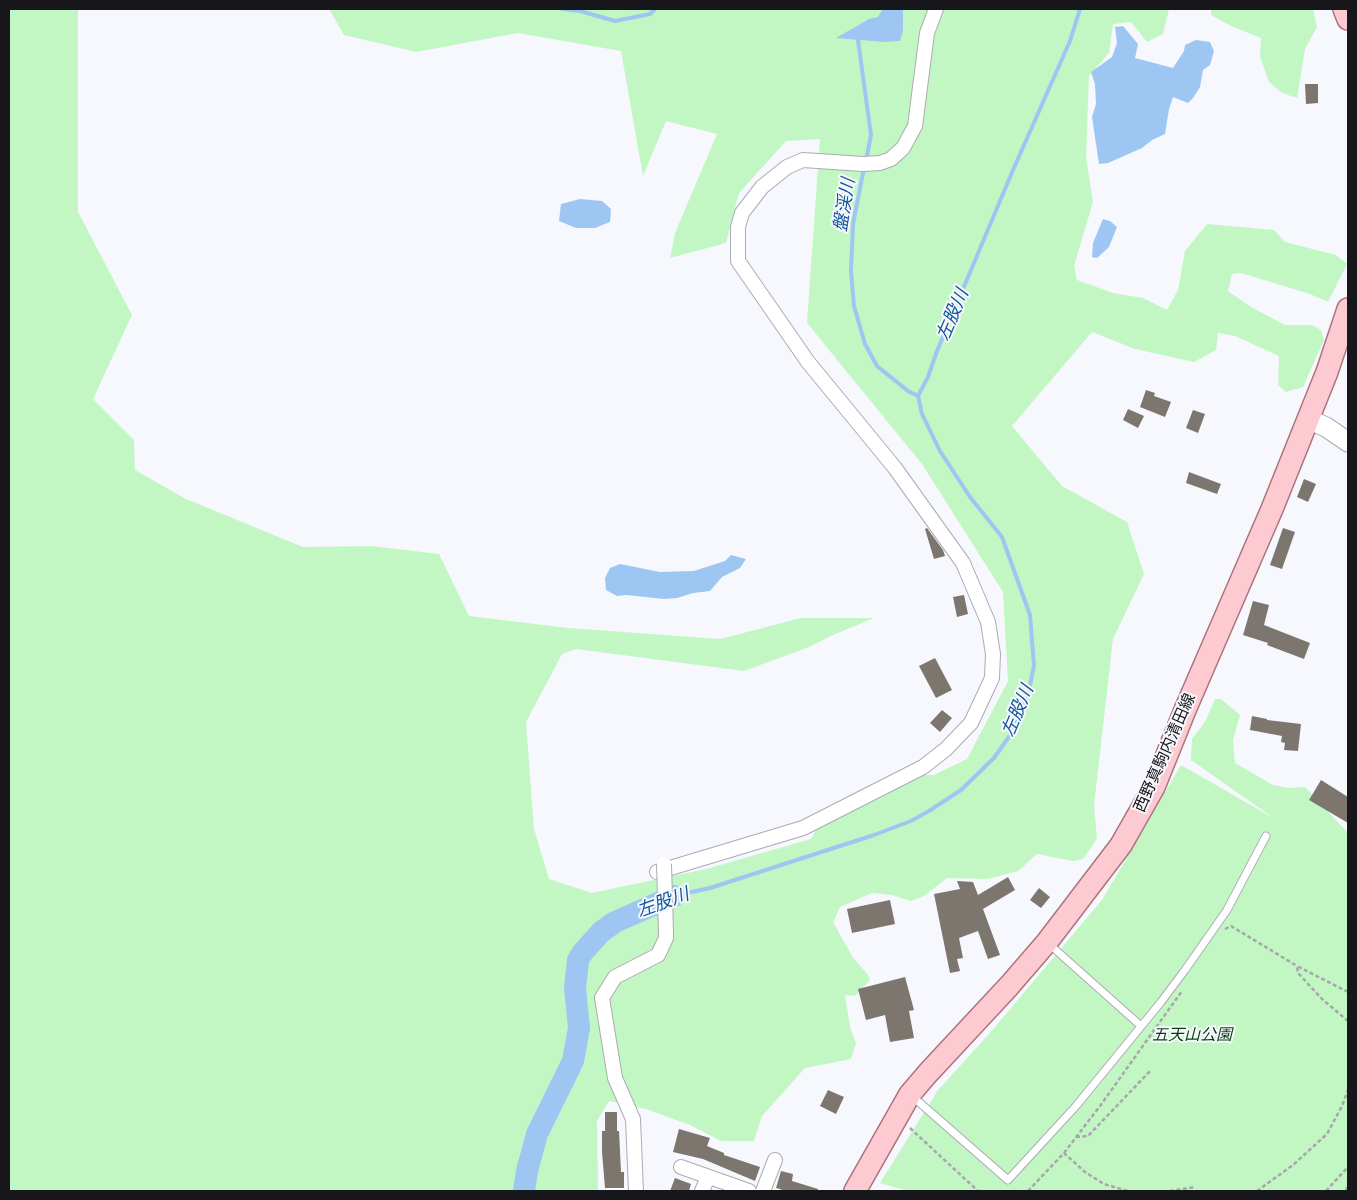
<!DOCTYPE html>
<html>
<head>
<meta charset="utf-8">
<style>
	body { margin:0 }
	#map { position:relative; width:1357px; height:1200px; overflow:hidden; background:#f7f7fe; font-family:"Noto Serif",serif }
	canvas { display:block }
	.frame { position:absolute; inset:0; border:10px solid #17161a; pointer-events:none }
</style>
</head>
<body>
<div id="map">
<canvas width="1357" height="1200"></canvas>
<div class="frame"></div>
</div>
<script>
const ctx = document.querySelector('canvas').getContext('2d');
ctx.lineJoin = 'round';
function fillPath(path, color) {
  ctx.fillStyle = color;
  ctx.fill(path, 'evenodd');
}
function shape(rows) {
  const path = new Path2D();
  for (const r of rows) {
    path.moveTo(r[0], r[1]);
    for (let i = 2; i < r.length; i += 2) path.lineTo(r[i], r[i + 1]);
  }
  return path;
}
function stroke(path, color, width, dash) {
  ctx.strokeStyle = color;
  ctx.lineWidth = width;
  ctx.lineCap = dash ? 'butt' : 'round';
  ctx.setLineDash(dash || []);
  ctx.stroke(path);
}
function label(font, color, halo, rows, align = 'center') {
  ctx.font = font + ' "Noto Serif","Noto Sans JP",serif';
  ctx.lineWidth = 4;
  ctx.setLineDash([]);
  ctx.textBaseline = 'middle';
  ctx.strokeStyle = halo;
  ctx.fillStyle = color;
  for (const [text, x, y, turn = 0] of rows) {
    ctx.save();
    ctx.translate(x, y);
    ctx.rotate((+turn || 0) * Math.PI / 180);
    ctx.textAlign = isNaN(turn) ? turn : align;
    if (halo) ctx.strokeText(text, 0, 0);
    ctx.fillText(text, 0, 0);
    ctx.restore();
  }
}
const green = shape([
	[9,9,78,9,78,212,132,315,93,399,134,440,135,470,186,499,303,547,372,546,439,554,469,616,568,628,720,639,801,618,874,618,833,635,809,647,744,671,576,649,562,654,526,722,534,829,549,879,592,893,706,869,811,839,817,828,912,778,922,775,934,775,967,759,1008,681,1003,592,922,464,807,323,820,139,786,141,739,193,726,243,670,258,675,233,717,134,666,121,643,176,621,51,518,33,416,52,344,35,329,9,1169,9,1163,34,1147,42,1131,22,1113,24,1109,53,1089,76,1086,157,1093,202,1074,266,1077,280,1113,293,1143,298,1167,310,1178,290,1185,251,1207,224,1274,230,1285,242,1336,255,1347,264,1328,302,1310,294,1241,273,1232,274,1228,291,1251,307,1285,325,1312,325,1321,330,1324,340,1303,387,1286,392,1278,385,1279,356,1235,336,1218,333,1216,350,1194,362,1135,349,1092,332,1012,426,1062,486,1127,522,1144,574,1113,639,1094,805,1097,839,1083,859,1073,861,1037,854,1018,871,988,879,947,878,924,896,911,901,892,895,872,893,840,907,833,922,852,956,868,975,870,980,855,996,845,995,850,1027,856,1043,851,1059,805,1068,762,1116,754,1141,721,1141,690,1125,646,1109,609,1101,597,1121,598,1191,9,1191],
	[1211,9,1313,9,1317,27,1305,49,1297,98,1282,93,1269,82,1260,56,1261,38,1233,27,1211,15],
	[1215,699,1221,699,1240,715,1233,740,1235,763,1273,785,1289,788,1305,787,1348,833,1348,1191,908,1191,880,1183,938,1090,989,1034,1102,900,1181,765,1275,819,1191,760,1192,739,1205,722]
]);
const water = shape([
	[883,9,903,9,903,31,900,41,884,42,836,38,869,19,878,17],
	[1123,26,1138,44,1135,58,1173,68,1184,51,1185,45,1196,40,1210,42,1214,51,1210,65,1203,70,1200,87,1193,98,1188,103,1173,97,1169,109,1165,134,1152,140,1142,148,1108,163,1099,164,1092,117,1096,104,1095,84,1091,72,1112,57,1117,43,1115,27],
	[580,199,602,201,611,209,610,222,595,228,576,228,559,221,561,204],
	[1103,219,1110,221,1117,227,1109,247,1097,258,1092,257,1093,243],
	[731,555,746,559,740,568,722,577,710,591,693,593,677,598,664,599,626,595,617,596,606,590,605,578,610,568,620,564,660,572,694,571,725,561]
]);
const stream = shape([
	[562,9,580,11,615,21,650,14,655,9],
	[860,38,858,40,871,135,866,161],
	[864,168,853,224,851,271,854,306,865,344,877,366,908,391,918,396],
	[674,896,710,888,874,835,911,821,929,811,961,790,994,758,1013,731,1029,690,1034,666,1030,615,1002,537,970,497,940,451,922,414,918,396,928,377,937,351,1013,170,1070,41,1080,9]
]);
const river = shape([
	[524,1191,527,1171,537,1134,573,1061,579,1028,575,988,578,960,583,952,601,932,615,922,674,896]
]);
const building = shape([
	[1305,84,1318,84,1318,103,1306,104],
	[1146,390,1155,393,1154,396,1171,402,1165,417,1140,407],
	[1128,409,1144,416,1138,428,1123,420],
	[1193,410,1205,414,1198,433,1186,428],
	[1189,472,1221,484,1217,494,1186,483],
	[1304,479,1316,484,1308,502,1297,497],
	[927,528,943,550,945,556,934,559,925,529],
	[1283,528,1295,532,1282,569,1270,565],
	[964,595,968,614,957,617,953,597],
	[1253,601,1269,605,1264,625,1310,643,1304,659,1267,645,1268,643,1243,635],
	[935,658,952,690,936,698,919,666],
	[942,710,952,718,940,732,930,723],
	[1252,716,1267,719,1267,720,1301,724,1298,751,1284,750,1285,743,1281,742,1282,736,1250,730],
	[1321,780,1348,797,1348,823,1309,800],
	[1008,877,1015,890,983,909,1000,955,988,959,978,931,959,938,963,958,957,959,960,971,950,973,934,894,960,889,957,881,973,882,978,895],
	[1039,888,1050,897,1041,908,1030,900],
	[890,900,895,924,852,933,847,909],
	[905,977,914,1010,909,1011,914,1038,890,1042,885,1015,866,1020,858,989],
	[828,1090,844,1097,836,1114,820,1106],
	[605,1112,617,1112,617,1131,619,1131,621,1172,624,1172,624,1188,605,1188,602,1152,602,1131,605,1131],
	[679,1129,710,1138,707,1146,724,1153,724,1155,760,1167,755,1181,703,1159,673,1152],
	[781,1171,793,1174,792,1181,818,1189,818,1191,786,1191,776,1188],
	[675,1178,691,1184,689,1191,670,1191]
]);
const path = shape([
	[1225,929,1231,926,1297,966],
	[1348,992,1297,966,1298,973,1322,999,1348,1021],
	[910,1128,978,1191],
	[1076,1137,1088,1136,1151,1070],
	[1064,1153,1100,1106,1182,991],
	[1028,1191,1064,1153,1085,1172,1104,1184,1128,1191],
	[1170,1191,1195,1187],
	[1257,1191,1293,1165,1327,1134,1342,1106,1348,1090],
	[1326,1191,1348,1167],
	[1346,1191,1348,1183]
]);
const lane = shape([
	[1049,944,1141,1026],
	[912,1096,1008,1180,1076,1106,1161,1002,1185,970,1227,910,1266,836]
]);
const street = shape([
	[657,872,803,828,923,767,946,749,971,723,992,678,993,654,988,622,963,563,895,468,808,362,738,261,738,227,742,213,762,187,787,167,803,160,863,164,880,163,891,159,903,148,915,126,927,33,936,9],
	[681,1167,749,1191],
	[636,1191,633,1119,615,1078,602,998,615,977,658,955,666,938,666,933],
	[702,1191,708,1177],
	[763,1191,775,1160]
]);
const secondary = shape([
	[1308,419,1326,427,1348,442]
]);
const primary = shape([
	[1344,9,1348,19],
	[855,1191,910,1094,928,1073,1009,986,1047,942,1121,845,1154,787,1185,710,1272,509,1327,372,1348,309]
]);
const streetBridge = shape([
	[664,864,666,933]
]);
const streetNames = [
	["西野真駒内清田線",1165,753,-66]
];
const parkNames = [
	["五天山公園",1192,1035]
];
const waterNames = [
	["盤渓川",845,205,-81],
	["左股川",953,315,-67],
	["左股川",1018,711,-67],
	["左股川",663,903,-20]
];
fillPath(green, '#c2f7c3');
fillPath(water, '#9ec6f2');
stroke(stream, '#9ec6f2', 4);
stroke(river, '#9ec6f2', 22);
fillPath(building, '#7c766f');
stroke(lane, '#ababb4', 9);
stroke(street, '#ababb4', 16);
stroke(secondary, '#ababb4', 21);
stroke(primary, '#ab747d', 24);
stroke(path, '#a7a6ac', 2.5, [4, 2.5]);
stroke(lane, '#fff', 7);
stroke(street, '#fff', 14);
stroke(secondary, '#fff', 19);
stroke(primary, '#fdcad1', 21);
stroke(streetBridge, '#ababb4', 16, []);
stroke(streetBridge, '#fff', 14);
label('16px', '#17161a', '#f7f7fe', streetNames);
label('italic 16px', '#063e0f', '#f7f7fe', parkNames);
label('italic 18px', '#0e5697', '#f7f7fe', waterNames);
</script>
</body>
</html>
